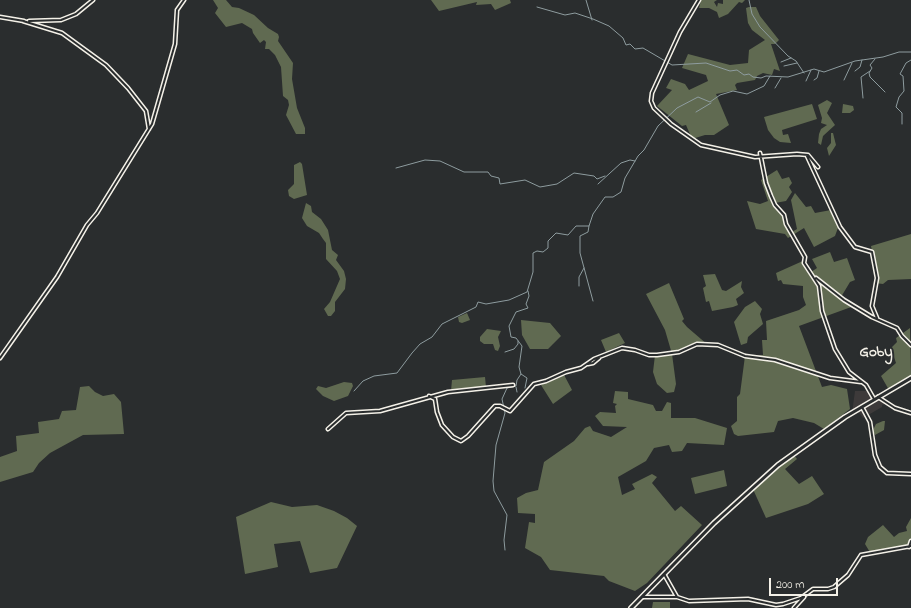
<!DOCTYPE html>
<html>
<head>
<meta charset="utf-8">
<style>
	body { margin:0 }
	#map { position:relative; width:911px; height:608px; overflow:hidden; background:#2a2d2e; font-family:"Indie Flower",sans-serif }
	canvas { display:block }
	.scale { position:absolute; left:769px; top:578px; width:69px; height:18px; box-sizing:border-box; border:2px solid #f4f1e8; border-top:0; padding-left:5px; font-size:12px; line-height:14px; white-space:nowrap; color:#f4f1e8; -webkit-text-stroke:3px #2a2d2e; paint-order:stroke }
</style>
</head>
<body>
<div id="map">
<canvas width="911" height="608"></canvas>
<div class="scale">200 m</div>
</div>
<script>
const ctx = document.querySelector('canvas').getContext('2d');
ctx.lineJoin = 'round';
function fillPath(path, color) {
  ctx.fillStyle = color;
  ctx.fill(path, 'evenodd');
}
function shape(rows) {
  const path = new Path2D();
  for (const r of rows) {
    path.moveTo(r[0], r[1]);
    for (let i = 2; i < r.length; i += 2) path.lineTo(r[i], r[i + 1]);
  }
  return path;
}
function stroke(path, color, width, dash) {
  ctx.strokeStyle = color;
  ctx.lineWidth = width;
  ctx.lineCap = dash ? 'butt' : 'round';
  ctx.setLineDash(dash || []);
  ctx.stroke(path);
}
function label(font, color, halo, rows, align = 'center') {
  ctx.font = font + ' "Indie Flower",sans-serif';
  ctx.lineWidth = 4;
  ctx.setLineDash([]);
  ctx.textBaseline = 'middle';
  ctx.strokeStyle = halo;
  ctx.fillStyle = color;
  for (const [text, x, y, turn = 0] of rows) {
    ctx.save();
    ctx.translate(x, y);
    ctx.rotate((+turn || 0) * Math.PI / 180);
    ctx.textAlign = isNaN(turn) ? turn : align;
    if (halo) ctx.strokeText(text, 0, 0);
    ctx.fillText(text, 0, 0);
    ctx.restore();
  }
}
const built = shape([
	[855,391,870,391,874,399,877,397,883,400,885,404,882,405,882,407,863,418,857,410,852,413]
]);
const green = shape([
	[213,0,226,0,232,7,239,8,254,15,268,28,278,34,279,37,278,41,293,63,292,79,297,108,305,128,305,134,296,134,286,115,289,105,288,100,283,96,281,67,275,55,269,49,265,49,266,42,264,40,260,43,253,33,252,29,242,23,226,27,215,13,218,8],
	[431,0,510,0,511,3,495,10,491,4,476,5,477,2,439,11],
	[701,0,717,0,714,2,717,7,718,3,723,4,723,0,745,0,742,3,739,2,728,14,719,18,717,12,709,8,699,8],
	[749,7,756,7,760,16,779,40,775,44,771,44,780,71,774,69,772,75,763,73,757,76,755,80,737,83,735,85,737,90,716,94,729,125,714,135,705,135,692,139,686,125,682,126,657,106,672,90,666,88,671,79,685,84,689,90,708,81,706,75,682,68,688,54,730,65,748,63,749,50,765,40,752,30,748,23,746,8],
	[827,100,832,103,827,113,835,125,823,136,821,145,818,143,819,134,821,129,827,125,821,123,822,118,818,105],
	[812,104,817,119,782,130,783,135,788,134,791,143,780,142,774,138,768,130,764,117],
	[843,104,853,106,854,110,850,113,842,113],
	[831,133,833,133,836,145,829,156,827,148,831,143],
	[300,162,302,164,307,195,294,199,289,196,288,190,294,184,294,165],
	[777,170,782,179,789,177,792,183,789,187,792,192,786,201,775,203,784,215,792,232,797,229,791,200,795,193,806,207,811,206,815,213,831,210,839,225,835,236,814,247,804,228,788,238,785,234,756,229,747,201,760,204,768,201,761,180],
	[306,203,311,206,312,212,321,219,328,230,332,250,338,255,336,260,344,271,346,279,345,289,335,302,335,311,331,316,328,316,324,309,330,302,340,279,337,271,326,259,326,243,323,239,319,233,307,226,302,218],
	[911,234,911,279,888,280,883,284,875,283,877,278,871,246],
	[830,252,834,262,847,258,855,280,850,282,841,297,854,306,799,326,822,387,831,385,847,389,850,409,824,429,814,423,793,418,778,421,774,432,738,436,734,434,731,426,737,421,737,397,740,394,745,356,763,355,762,340,767,340,766,321,799,310,806,305,803,297,803,286,783,284,781,280,778,281,776,273,805,260,804,263,811,272,817,268,812,259],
	[715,274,722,290,726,291,742,281,741,287,744,293,736,299,738,305,733,307,712,311,709,301,706,302,703,288,706,286,703,275],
	[669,283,684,319,682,321,687,327,708,345,697,344,672,354,676,384,674,392,667,393,657,384,653,372,655,355,672,354,665,330,646,294],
	[755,301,762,309,760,314,763,324,748,337,747,343,741,345,734,322,745,307],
	[467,313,470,320,462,323,459,322,458,317],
	[521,320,550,323,561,336,548,349,530,349,522,335],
	[910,328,911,378,889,390,881,376,896,363,891,348,897,342,896,338],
	[487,329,501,331,498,337,500,346,498,351,495,350,493,344,484,344,480,341,480,337],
	[619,333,625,343,606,352,601,340],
	[563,373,572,390,553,404,541,385],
	[485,377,486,387,451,391,452,380],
	[344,382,352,383,353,386,348,396,334,401,323,396,316,389,318,386,326,388],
	[89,386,95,392,103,396,114,394,121,402,124,434,83,435,50,453,39,463,33,472,0,482,0,457,17,451,16,436,39,433,38,422,59,419,62,411,76,410,80,387],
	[615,391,628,392,628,399,653,405,656,411,662,411,667,402,671,403,671,418,695,418,727,428,724,445,687,443,682,451,672,452,669,445,654,448,646,461,618,477,622,495,635,489,632,484,652,474,657,477,652,483,675,511,681,506,702,525,647,583,635,591,609,581,604,576,550,570,541,557,525,548,529,522,535,523,535,514,518,513,517,498,526,493,538,490,544,462,574,441,585,428,590,426,593,431,611,437,627,427,603,426,595,416,600,412,616,413,615,406,617,404,613,403],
	[883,421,885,421,884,430,875,435,873,431,874,428,876,424],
	[793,454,797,459,785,469,799,484,812,476,824,494,808,504,766,518,752,487],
	[724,470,727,486,695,494,691,478],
	[271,502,292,507,317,505,334,511,347,518,357,526,337,568,310,573,300,541,274,544,278,567,245,574,236,517],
	[911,518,911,541,909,547,871,554,865,544,868,537,883,525,894,537,899,533,907,531,906,527],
	[653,602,670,602,670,608,652,608]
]);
const stream = shape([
	[586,0,592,20],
	[749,0,752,14,760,27,788,56,796,61,804,73],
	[537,7,565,15,575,13,593,19,609,26,623,38,626,45,630,44,635,49,643,48,672,65,706,63,730,71,737,70,744,75,749,74,753,77,761,78,766,76,788,77,814,69,824,72,855,61,883,57,899,52,911,52],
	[875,59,870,65,872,68,869,73,870,77,885,92],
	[781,62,791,58],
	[784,66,797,63],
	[855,71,860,67,862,60],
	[814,80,817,78,819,71],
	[844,80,852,63],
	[806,81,811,70],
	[775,88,781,78],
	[863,98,861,77,870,71],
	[696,112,711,103],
	[902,124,902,113,896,107,899,97,904,91,903,76,900,74,906,63,911,60],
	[396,168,425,160,440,161,464,172,488,172,491,176,499,178,500,184,525,180,540,187,557,184,574,173,594,176,597,179,605,176],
	[598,184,621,163,630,160,635,161],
	[589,226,588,232,580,236,580,253,593,301],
	[579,286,579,277,584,268],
	[505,352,514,349,518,344,518,341],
	[521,374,527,378,525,388],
	[516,387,517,392],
	[354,391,363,381,374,376,397,373,412,353,420,344,432,337,442,324,476,307,478,302,486,304,509,300,527,292,533,272,533,253,537,251,543,252,548,248,548,241,556,233,568,235,576,226,589,226,593,214,605,197,613,197,621,192,625,178,638,156,644,150,658,126,677,108,698,97,710,102,720,95,733,91,747,94,764,86,770,76],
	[505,550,504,540,507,515,494,491,493,481,496,445,505,413,502,399,507,388,516,386,517,380,521,374,519,367,522,346,516,338,511,337,509,326,516,312,528,308,526,304,529,296,528,291]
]);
const street = shape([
	[699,0,680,32,652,93,651,101,654,108,671,124,701,145,755,157,797,154,808,155,818,167],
	[0,17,24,21],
	[23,21,62,33,106,65,128,88,146,111,149,129],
	[29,21,61,20,76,14,93,0],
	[760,153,766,183,771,196,775,205,784,215,786,224,805,257,804,263,819,286,822,311,835,349,849,372,866,385,874,399],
	[807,156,840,227,855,247,872,252,877,278,872,306,877,318],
	[816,278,844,300,872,317,897,328,902,336,911,345],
	[0,358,57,277,87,225,97,213,152,124,175,44,177,10,184,0],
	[588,364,593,363,599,358],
	[429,396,435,399,437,412,442,425,453,437,461,441,468,436,495,406,500,406,510,411,534,384,546,381,566,372,581,368,594,359,622,348,635,350,649,355,657,355,679,352,697,344,718,345,745,356,775,360,830,378,861,382],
	[878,397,895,408,911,413],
	[862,407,870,422,875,455,880,467,887,473,911,474],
	[328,429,346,413,380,411,448,392,513,385],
	[909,547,911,541],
	[664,574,677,597],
	[643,597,677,597,689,601,748,599,776,605,783,604,801,598,813,589,828,589,834,587,848,575,861,555,911,546],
	[794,608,804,597]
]);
const secondary = shape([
	[631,608,714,523,778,465,845,417,911,378]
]);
const quarterNames = [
	["Goby",876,354]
];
fillPath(built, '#3d3a3a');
fillPath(green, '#606a51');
stroke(stream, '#8e9c9f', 1);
stroke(street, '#f4f1e8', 5);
stroke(secondary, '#f4f1e8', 6);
stroke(street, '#2a2d2e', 2);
stroke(secondary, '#2a2d2e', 3);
label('bold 15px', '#f4f1e8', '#2a2d2e', quarterNames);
</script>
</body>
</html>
